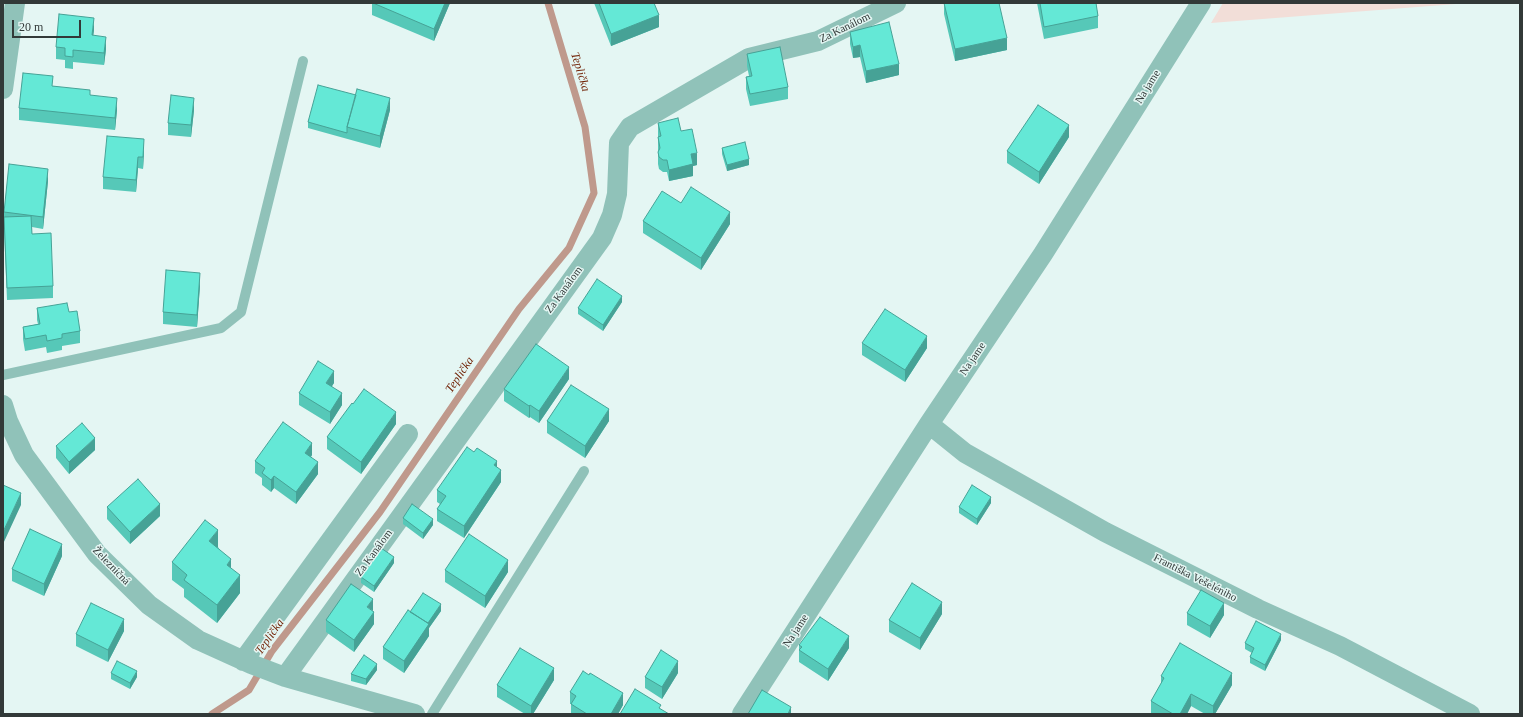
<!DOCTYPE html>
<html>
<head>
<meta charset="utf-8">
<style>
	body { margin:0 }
	#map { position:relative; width:1523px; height:717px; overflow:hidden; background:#e4f6f3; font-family:"Times New Roman",serif }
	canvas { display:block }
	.frame { position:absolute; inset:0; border:4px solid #323938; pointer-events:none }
	.scale { position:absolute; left:12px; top:20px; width:69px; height:18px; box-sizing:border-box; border:2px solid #323938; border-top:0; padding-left:5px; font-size:12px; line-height:14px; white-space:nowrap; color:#323938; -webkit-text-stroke:3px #e4f6f3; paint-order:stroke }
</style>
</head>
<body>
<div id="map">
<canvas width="1523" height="717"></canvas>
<div class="frame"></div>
<div class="scale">20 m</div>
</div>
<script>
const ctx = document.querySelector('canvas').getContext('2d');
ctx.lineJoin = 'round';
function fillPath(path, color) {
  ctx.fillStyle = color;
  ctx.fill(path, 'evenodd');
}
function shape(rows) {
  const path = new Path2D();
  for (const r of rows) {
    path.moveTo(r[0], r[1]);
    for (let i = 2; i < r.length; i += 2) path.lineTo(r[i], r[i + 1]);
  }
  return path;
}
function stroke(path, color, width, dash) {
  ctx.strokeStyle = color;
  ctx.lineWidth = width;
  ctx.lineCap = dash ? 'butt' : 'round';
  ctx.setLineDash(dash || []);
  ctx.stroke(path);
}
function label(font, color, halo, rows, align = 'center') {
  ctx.font = font + ' "Times New Roman",serif';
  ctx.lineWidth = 3;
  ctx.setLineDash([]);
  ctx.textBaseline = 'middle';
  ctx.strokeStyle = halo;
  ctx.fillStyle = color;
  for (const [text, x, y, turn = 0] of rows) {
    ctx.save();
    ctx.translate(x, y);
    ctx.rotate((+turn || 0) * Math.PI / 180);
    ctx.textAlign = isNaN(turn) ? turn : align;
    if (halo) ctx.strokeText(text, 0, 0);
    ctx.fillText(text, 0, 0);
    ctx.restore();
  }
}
const green = shape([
	[1223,3,1469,3,1211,23]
]);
const stream = shape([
	[212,714,249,690,272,651,380,512,519,309,569,248,594,193,585,127,548,3]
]);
const service = shape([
	[3,375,221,328,241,312,303,61],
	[432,714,584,471]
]);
const minor = shape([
	[3,89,15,3],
	[3,405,8,421,24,455,97,554,149,605,198,640,251,664,285,677,415,714],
	[929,424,965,453,1105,532,1258,609,1340,646,1470,714],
	[243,661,408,434],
	[285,677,602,238,612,215,617,194,619,143,630,127,749,58,818,41,896,3],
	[742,714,929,424,1043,254,1201,3]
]);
const wall = shape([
	[372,3,450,3,434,41,372,15],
	[594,3,654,3,659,27,611,46],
	[944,3,999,3,1007,50,955,61,944,14],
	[1037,3,1096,3,1098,16,1098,28,1044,39],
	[94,30,93,35,106,49,104,65,73,62,73,69,65,68,65,60,56,59,56,47],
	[850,32,899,75,866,83,860,57,853,58,850,44],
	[747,54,788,87,788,99,750,106,746,89,746,77,749,76,747,66],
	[53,86,90,95,117,110,115,130,19,120,19,108],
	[194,110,191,137,168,135,168,123],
	[390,110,380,148,308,128,308,122],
	[658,123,681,131,697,165,693,166,693,176,669,181,667,172,663,172,659,169,658,164],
	[1069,137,1039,184,1007,163,1007,151],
	[722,148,749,165,727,171,722,154],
	[144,151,143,169,138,168,136,192,103,189,103,177],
	[48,181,43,229,32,227,32,234,53,286,53,298,7,300,4,229,4,212],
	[681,203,730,224,701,270,643,233,643,221],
	[200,285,197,327,163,324,163,312],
	[622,302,603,331,578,314,578,308],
	[37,308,69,312,80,331,80,343,62,346,62,350,47,353,46,347,25,351,23,339,23,327,38,324,37,320],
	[862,343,927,348,905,382,862,355],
	[569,379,539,423,530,417,529,418,504,401,504,389],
	[334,383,332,386,342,405,330,424,299,405,299,393],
	[353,404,396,424,361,474,327,449,327,437],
	[547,421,609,421,585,458,547,433],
	[56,446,95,450,69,474,56,458],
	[312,455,311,457,318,474,296,504,274,488,271,492,262,485,262,478,255,473,255,461],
	[497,467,501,482,464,538,437,521,437,509,440,504,437,502,437,490],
	[991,503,977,525,959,513,959,507],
	[107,507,160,516,130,544,107,519],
	[403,518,433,525,423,539,403,524],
	[218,547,231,569,240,593,217,623,184,597,184,589,172,580,172,562],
	[62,556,44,596,12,581,12,569],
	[394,563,374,592,361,583,361,577],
	[445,570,508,572,485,608,445,582],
	[373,611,374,624,354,652,326,632,326,620],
	[441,611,429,628,429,636,404,673,383,659,383,647,410,612],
	[1187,613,1224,615,1210,638,1187,625],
	[942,614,920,650,889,632,889,620],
	[124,631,108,662,76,646,76,634],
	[1281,640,1265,671,1250,663,1250,657,1252,653,1245,649,1245,643],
	[799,645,849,648,828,681,799,662],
	[377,670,366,685,351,681,351,674],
	[111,673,137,677,130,689,111,679],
	[678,673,662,699,645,688,645,677],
	[1161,676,1232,685,1215,714,1205,714,1191,706,1187,714,1152,714,1151,713,1151,701,1161,684],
	[554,680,533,714,525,714,497,697,497,685],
	[570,692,623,705,618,714,571,714,571,704,570,704]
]);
const shadedWall = shape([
	[445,3,450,3,434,41,434,29],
	[659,15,659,27,611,46,611,34],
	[94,18,94,30,92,47,92,35],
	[106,37,106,49,104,65,104,53],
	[1007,38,1007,50,955,61,955,49],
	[860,45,860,57,853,58,853,47],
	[899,64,899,75,866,83,866,71],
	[117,98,117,110,115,130,115,118],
	[194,98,194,110,191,137,191,125],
	[390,98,390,110,380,148,380,136],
	[1069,125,1069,137,1039,184,1039,172],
	[144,139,144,151,143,169,143,157],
	[697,153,697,165,693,166,693,176,669,181,669,170,691,154],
	[138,157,138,168,136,192,136,180],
	[749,159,749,165,727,171,727,165],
	[48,169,48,181,43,229,43,217],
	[730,212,730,224,701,270,701,258],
	[200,273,200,285,197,327,197,315],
	[622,296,622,302,603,331,603,325],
	[927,336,927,348,905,382,905,370],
	[569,367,569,379,539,423,539,411],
	[334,371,334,383,326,395,326,383],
	[342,393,342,405,330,424,330,412],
	[530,405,530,417,529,418,529,406],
	[609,409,609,421,585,458,585,446],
	[396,412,396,424,361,474,361,462],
	[95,438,95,450,69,474,69,462],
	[312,443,312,455,305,465,305,453],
	[497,461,497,473,494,465],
	[318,462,318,474,296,504,296,492],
	[501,470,501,482,464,538,464,526],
	[274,476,274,488,271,492,271,480],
	[21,493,21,505,3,544,3,532],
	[991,497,991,503,977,525,977,519],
	[160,504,160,516,130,544,130,532],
	[433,519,433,525,423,539,423,533],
	[218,530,218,547,209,559,209,541],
	[62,544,62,556,44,596,44,584],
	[394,557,394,563,374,592,374,586],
	[231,559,231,576,227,565],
	[508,560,508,572,485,608,485,596],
	[240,575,240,593,217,623,217,605],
	[373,599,373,611,367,607],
	[942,602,942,614,920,650,920,638],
	[1224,603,1224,615,1210,638,1210,626],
	[441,604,441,611,429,628,429,636,404,673,404,661,425,627],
	[374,612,374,624,354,652,354,640],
	[124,619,124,631,108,662,108,650],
	[1281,634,1281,640,1265,671,1265,665],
	[849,636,849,648,828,681,828,669],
	[678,661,678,673,662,699,662,687],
	[377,664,377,670,366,685,366,679],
	[554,668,554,680,533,714,531,714,531,706],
	[137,671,137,677,130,689,130,683],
	[1232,673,1232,685,1215,714,1213,714,1213,706],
	[623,693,623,705,618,714,611,714],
	[1191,694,1191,706,1187,714,1180,714],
	[791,707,791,714,788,714]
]);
const building = shape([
	[373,3,445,3,434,29,373,3],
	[599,3,654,3,659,15,611,34,599,3],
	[944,3,999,3,1007,38,955,49,944,3],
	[1040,3,1096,3,1098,16,1044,27,1040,3],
	[59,14,94,18,92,35,106,37,104,53,73,50,73,57,65,56,65,48,56,47,59,14],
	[889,22,899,64,866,71,860,45,853,47,850,32,889,22],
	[780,47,788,87,750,94,746,77,752,76,747,54,780,47],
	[23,73,53,76,52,86,90,90,90,95,117,98,115,118,19,108,23,73],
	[318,85,356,95,347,127,347,133,308,122,318,85],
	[357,89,390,98,380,136,347,127,357,89],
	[171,95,194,98,191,125,168,123,171,95],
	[1038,105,1069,125,1039,172,1007,151,1038,105],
	[678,118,681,131,692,129,697,153,691,154,693,164,669,170,667,160,663,160,659,157,658,152,660,148,658,137,661,136,658,123,678,118],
	[107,136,144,139,143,157,138,157,136,180,103,177,107,136],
	[745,142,749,159,727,165,722,148,745,142],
	[9,164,48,169,43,217,4,212,9,164],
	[691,187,730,212,701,258,643,221,662,191,681,203,691,187],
	[31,216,32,234,51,233,53,286,7,288,4,217,31,216],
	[166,270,200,273,197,315,163,312,166,270],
	[597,279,622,296,603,325,578,308,597,279],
	[67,303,69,312,77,311,80,331,62,334,62,338,47,341,46,335,25,339,23,327,40,324,37,308,67,303],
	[885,309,927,336,905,370,862,343,885,309],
	[536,344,569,367,539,411,530,405,529,406,504,389,536,344],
	[318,361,334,371,326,383,342,393,330,412,299,393,318,361],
	[571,385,609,409,585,446,547,421,571,385],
	[364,389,396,412,361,462,327,437,352,403,353,404,364,389],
	[283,422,312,443,305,453,318,462,296,492,274,476,271,480,262,473,265,468,255,461,283,422],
	[82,423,95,438,69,462,56,446,82,423],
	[467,447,474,452,477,448,497,461,494,465,501,470,464,526,437,509,446,496,437,490,467,447],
	[138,479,160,504,130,532,107,507,138,479],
	[3,485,21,493,3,532,3,485],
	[972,485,991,497,977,519,959,507,972,485],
	[412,504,433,519,423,533,403,518,412,504],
	[205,520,218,530,209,541,231,559,227,565,240,575,217,605,184,580,187,575,172,562,205,520],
	[30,529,62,544,44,584,12,569,30,529],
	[469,534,508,560,485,596,445,570,469,534],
	[381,548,394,557,374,586,361,577,381,548],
	[912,583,942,602,920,638,889,620,912,583],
	[351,584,373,599,367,607,374,612,354,640,326,620,351,584],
	[1201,590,1224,603,1210,626,1187,613,1201,590],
	[423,593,441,604,428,623,410,612,423,593],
	[91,603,124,619,108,650,76,634,91,603],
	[408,610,429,624,404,661,383,647,408,610],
	[820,617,849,636,828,669,799,650,802,647,799,645,820,617],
	[1256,621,1281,634,1265,665,1250,657,1254,648,1245,643,1256,621],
	[1180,643,1232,673,1213,706,1191,694,1180,714,1173,714,1151,701,1164,678,1161,676,1180,643],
	[520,648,554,668,531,706,497,685,520,648],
	[661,650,678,661,662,687,645,677,661,650],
	[364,655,377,664,366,679,351,674,364,655],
	[117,661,137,671,130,683,111,673,117,661],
	[583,671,589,675,590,673,623,693,611,714,587,714,571,704,576,696,570,692,583,671],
	[635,689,661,705,659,708,669,714,620,714,635,689],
	[762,690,791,707,788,714,748,714,762,690]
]);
const streetNames = [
	["Za Kanálom",845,28,-26],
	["Na jame",1148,87,-58],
	["Za Kanálom",564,290,-54],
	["Na jame",973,359,-56],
	["Za Kanálom",374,553,-54],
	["Železničná",111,566,46],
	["Františka Vešeléniho",1195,578,27],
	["Na jame",796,631,-57]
];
const waterNames = [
	["Teplička",580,72,73],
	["Teplička",460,375,-56],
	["Teplička",270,637,-55]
];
fillPath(green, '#f2ded8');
stroke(stream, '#bf998c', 7);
stroke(service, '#90c2b9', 10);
stroke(minor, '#90c2b9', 20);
fillPath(wall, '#56c8b8');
fillPath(shadedWall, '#46a296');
fillPath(building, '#64e8d6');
stroke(building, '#46a296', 1);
label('11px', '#323938', '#e4f6f3', streetNames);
label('italic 12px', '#6f1e00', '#e4f6f3', waterNames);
</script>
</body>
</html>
